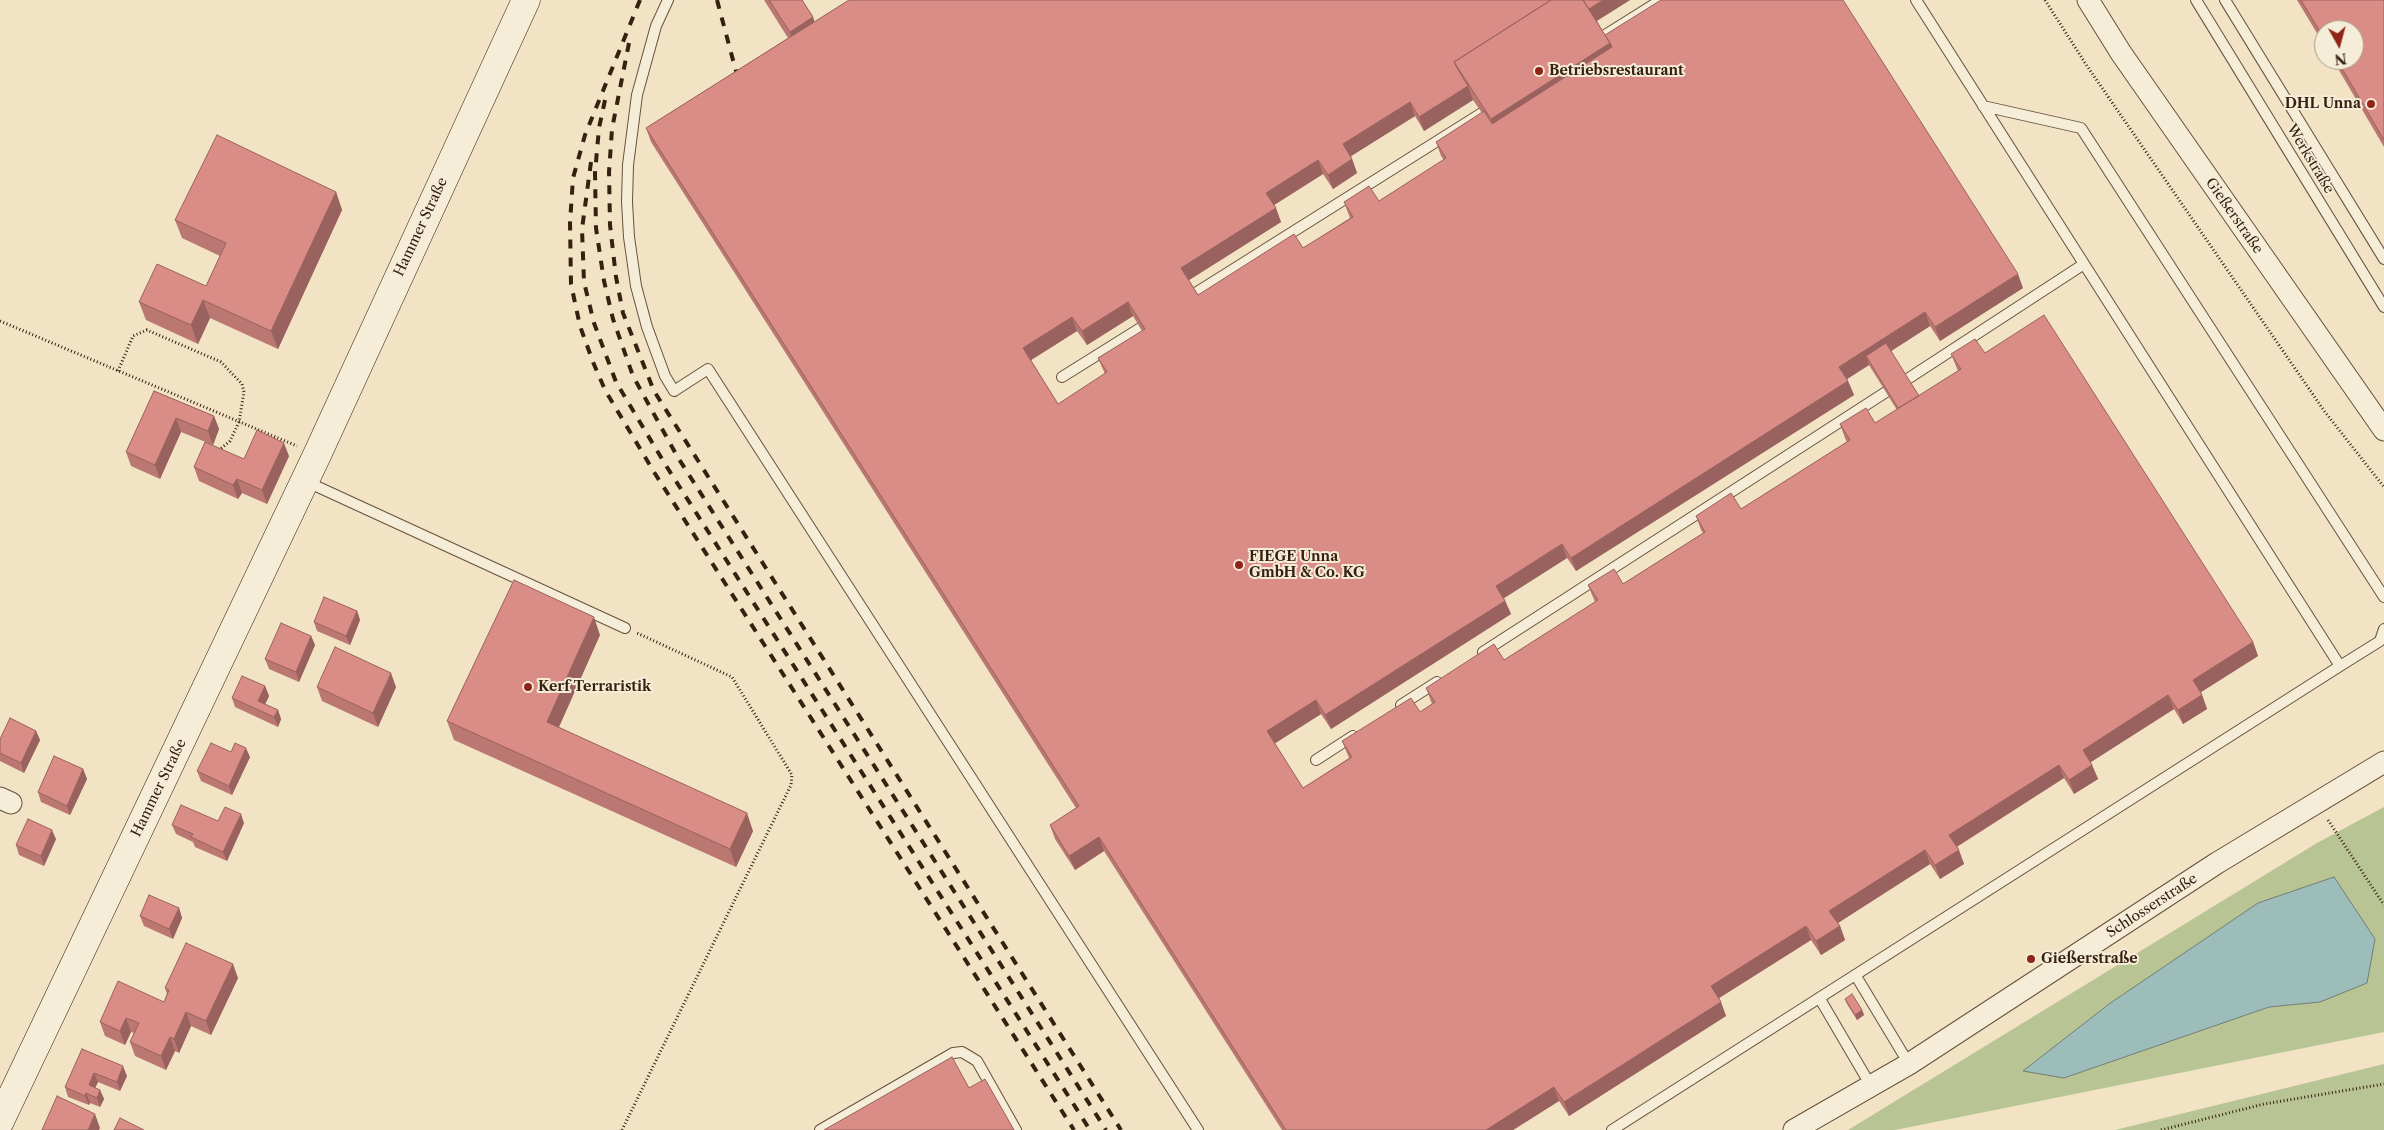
<!DOCTYPE html>
<html>
<head>
<meta charset="utf-8">
<style>
	body { margin:0 }
	#map { position:relative; width:2384px; height:1130px; overflow:hidden; background:#f1e3c4; font-family:"Libre Caslon Text",serif }
	canvas { display:block }
	.north { position:absolute; left:2314px; top:20px; width:50px; height:50px; box-sizing:border-box; background:#f6edd9; border:1px solid #a99b89; border-radius:50%; rotate:173deg; font-size:14px; font-weight:700; line-height:20px; text-align:center; color:#362010 }
	.north::after { content:''; display:block; margin:auto; width:18px; height:22px; background:#8f2418; clip-path:polygon(50% 0,100% 100%,50% 72%,0 100%) }
</style>
</head>
<body>
<div id="map">
<canvas width="2384" height="1130"></canvas>
<div class="north">N</div>
</div>
<script>
const ctx = document.querySelector('canvas').getContext('2d');
ctx.lineJoin = 'round';
function fillPath(path, color) {
  ctx.fillStyle = color;
  ctx.fill(path, 'evenodd');
}
function shape(rows) {
  const path = new Path2D();
  for (const r of rows) {
    path.moveTo(r[0], r[1]);
    for (let i = 2; i < r.length; i += 2) path.lineTo(r[i], r[i + 1]);
  }
  return path;
}
function stroke(path, color, width, dash) {
  ctx.strokeStyle = color;
  ctx.lineWidth = width;
  ctx.lineCap = dash ? 'butt' : 'round';
  ctx.setLineDash(dash || []);
  ctx.stroke(path);
}
function label(font, color, halo, rows, align = 'center') {
  ctx.font = font + ' "Libre Caslon Text",serif';
  ctx.lineWidth = 4;
  ctx.setLineDash([]);
  ctx.textBaseline = 'middle';
  ctx.strokeStyle = halo;
  ctx.fillStyle = color;
  for (const [text, x, y, turn = 0] of rows) {
    ctx.save();
    ctx.translate(x, y);
    ctx.rotate((+turn || 0) * Math.PI / 180);
    ctx.textAlign = isNaN(turn) ? turn : align;
    if (halo) ctx.strokeText(text, 0, 0);
    ctx.fillText(text, 0, 0);
    ctx.restore();
  }
}
const green = shape([
	[2384,807,2384,1032,1895,1130,1848,1130,2317,843],
	[2384,1064,2384,1130,2115,1130]
]);
const water = shape([
	[2334,877,2375,939,2367,983,2320,1002,2269,1007,2064,1078,2023,1071,2109,1004,2258,903,2334,877]
]);
const path = shape([
	[2045,0,2087,66,2325,412,2384,487],
	[0,321,297,446],
	[118,371,133,336,147,330,221,362,242,384,244,392,239,422,230,441,218,451],
	[2328,820,2384,905],
	[622,1130,791,785,792,775,732,677,637,633],
	[2161,1130,2264,1104,2384,1084]
]);
const service = shape([
	[668,0,656,26,637,95,628,165,627,202,629,237,636,286,647,327,665,376,674,391,708,369,1198,1130],
	[2196,0,2384,307],
	[2225,0,2384,259],
	[1594,42,1661,0],
	[1983,106,2081,128,2384,597],
	[1186,299,1493,106],
	[1062,377,1150,322],
	[1906,380,2084,264],
	[305,481,625,628],
	[1483,652,1886,392],
	[2340,666,2380,641,2384,629],
	[1401,705,1437,682],
	[1316,760,1353,736],
	[1856,976,1909,1064],
	[1820,999,1871,1086],
	[820,1130,953,1053,962,1052,977,1061,1016,1130],
	[1612,1130,2340,666,1916,0]
]);
const minor = shape([
	[2088,0,2121,53,2384,430],
	[0,798,11,803],
	[1794,1130,1909,1064,2217,863,2384,762]
]);
const secondary = shape([
	[0,1121,317,455,526,0]
]);
const rail = shape([
	[640,0,585,135,573,178,570,223,571,284,580,326,593,362,605,390,654,472,1074,1130],
	[717,0,737,75],
	[629,43,612,129,609,172,610,225,616,277,623,313,654,391,1121,1130],
	[605,100,599,128,595,173,596,228,604,281,613,319,633,376,677,456,1106,1130],
	[591,162,582,229,584,282,594,323,616,382,665,464,1090,1130]
]);
const wall = shape([
	[764,0,802,0,813,17,814,22,849,0,1630,0,1597,21,1605,35,2023,288,1940,341,1930,326,1891,351,1919,396,1958,371,1951,354,1985,353,2253,642,2258,656,2201,692,2207,709,2183,724,2174,709,2090,762,2092,765,2098,779,2074,794,2064,778,1957,847,1964,864,1940,879,1930,864,1837,923,1840,926,1845,940,1821,955,1811,940,1719,998,1726,1016,1569,1116,1559,1101,1513,1130,1282,1130,1104,851,1075,870,1055,839,1050,825,1076,808,651,142,646,128,788,38],
	[1473,100,1482,113,1436,142,1441,156,1444,160,1379,201,1344,202,1350,218,1303,248,1198,295,1189,280,1281,222,1274,205,1323,174,1333,189,1357,173,1351,156,1415,116,1424,131],
	[1133,316,1142,331,1098,358,1105,374,1058,404,1031,360,1077,331,1087,345],
	[1869,365,1897,410,1875,423,1840,424,1845,438,1847,442,1741,509,1696,516,1701,530,1703,533,1623,584,1588,585,1595,602,1504,660,1426,688,1432,704,1420,712,1342,741,1349,758,1303,788,1274,744,1321,714,1331,729,1511,614,1504,598,1567,558,1576,571,1854,395,1847,379],
	[2297,0,2384,0,2384,147,2333,60,2354,60,2324,30,2324,45],
	[336,192,342,210,278,349,210,318,198,344,146,320,139,302,206,286,220,256,182,238,175,220],
	[154,391,214,416,219,429,213,445,181,432,160,479,131,466,126,452],
	[289,456,267,504,242,493,238,499,199,481,194,467,244,459],
	[357,611,360,620,350,645,317,631,314,622],
	[600,635,559,727,753,831,736,867,454,740,447,721],
	[311,636,315,645,299,682,269,669,265,659],
	[265,686,269,696,265,704,278,710,281,719,278,727,235,707,232,698],
	[317,687,396,687,378,727,322,701],
	[36,731,40,740,24,773,0,761,0,739],
	[250,757,232,795,201,781,197,771],
	[83,769,87,779,70,815,41,802,38,792],
	[218,821,244,823,227,861,195,847,193,842,176,834,172,825],
	[56,839,44,866,19,855,16,845],
	[179,908,182,918,173,939,144,926,140,916],
	[238,978,211,1035,191,1026,179,1053,175,1051,166,1070,135,1056,130,1042,134,1033,131,1032,125,1045,105,1036,100,1022,164,1002,167,994,165,988],
	[1845,999,1862,1010,1864,1015,1857,1020,1847,1004],
	[82,1049,127,1076,120,1091,98,1082,95,1088,100,1090,104,1099,100,1107,90,1103,89,1105,68,1097,65,1087]
]);
const shadedWall = shape([
	[1603,0,1630,0,1593,23,1588,10],
	[813,17,819,36,796,50,790,32],
	[1610,43,1617,61,1497,138,1491,119],
	[1468,86,1473,100,1424,131,1419,117],
	[1410,102,1415,116,1348,158,1343,144],
	[1352,159,1357,173,1333,189,1328,175],
	[1318,160,1323,174,1271,207,1266,193],
	[336,192,342,210,278,349,271,331],
	[1276,208,1281,222,1186,282,1181,268],
	[2018,274,2023,288,1940,341,1935,327],
	[203,300,210,318,198,344,191,325],
	[1128,302,1133,316,1087,345,1082,331],
	[1925,312,1930,326,1871,364,1866,356,1869,365,1844,381,1839,367],
	[1072,317,1077,331,1028,362,1023,348],
	[1848,381,1854,395,1576,571,1571,558],
	[214,416,219,429,213,445,208,431],
	[176,418,181,432,160,479,155,465],
	[284,443,289,456,267,504,262,490],
	[237,479,242,493,238,499,233,485],
	[1562,544,1567,558,1501,600,1496,586],
	[1505,601,1511,614,1331,729,1325,715],
	[357,611,360,620,350,645,346,636],
	[594,617,600,635,553,740,547,722],
	[311,636,315,645,299,682,296,672],
	[2253,642,2258,656,2198,694,2193,680],
	[391,673,396,687,378,727,373,713],
	[265,686,269,696,262,711,258,701],
	[2168,695,2174,709,2088,764,2083,750],
	[2202,695,2207,709,2183,724,2178,710],
	[1316,700,1321,714,1272,745,1267,731],
	[278,710,281,719,278,727,274,717],
	[36,731,40,740,24,773,21,763],
	[246,748,250,757,232,795,229,786],
	[2059,765,2064,778,1954,848,1949,835],
	[2092,765,2098,779,2074,794,2069,780],
	[83,769,87,779,70,815,67,806],
	[747,813,753,831,736,867,730,849],
	[241,814,244,823,227,861,223,852],
	[52,830,56,839,44,866,41,856],
	[1099,837,1104,851,1075,870,1069,856],
	[1925,850,1930,864,1835,925,1829,911],
	[1959,850,1964,864,1940,879,1935,865],
	[179,908,182,918,173,939,169,929],
	[1806,926,1811,940,1716,1000,1711,986],
	[1840,926,1845,940,1821,955,1816,941],
	[233,964,238,978,211,1035,206,1021],
	[1721,1002,1726,1016,1569,1116,1564,1102],
	[1862,1010,1864,1015,1857,1020,1855,1015],
	[186,1012,191,1026,179,1053,174,1039],
	[126,1018,131,1032,125,1045,120,1031],
	[170,1037,175,1051,166,1070,161,1056],
	[123,1066,127,1076,120,1091,117,1082],
	[94,1073,98,1082,92,1094,89,1085],
	[1554,1087,1559,1101,1513,1130,1486,1130],
	[100,1090,104,1099,100,1107,97,1098],
	[86,1093,90,1103,89,1105,85,1096],
	[95,1114,100,1128,99,1130,88,1130]
]);
const building = shape([
	[769,0,802,0,813,17,790,32,769,0],
	[849,0,1551,0,1454,62,1456,66,1468,86,1419,117,1410,102,1343,144,1352,159,1328,175,1318,160,1266,193,1276,208,1181,268,1198,295,1294,234,1303,248,1353,217,1344,202,1369,186,1379,201,1446,158,1436,142,1484,111,1492,124,1612,47,1610,43,1605,35,1661,0,1843,0,2018,274,1935,327,1925,312,1864,351,1839,367,1848,381,1571,558,1562,544,1496,586,1505,601,1325,715,1316,700,1267,731,1303,788,1352,757,1342,741,1411,698,1420,712,1435,702,1426,688,1494,644,1504,660,1598,600,1588,585,1614,569,1623,584,1705,532,1696,516,1731,493,1741,509,1850,440,1840,424,1866,408,1875,423,1961,369,1951,354,1975,339,1985,353,2044,315,2253,642,2193,680,2202,695,2178,710,2168,695,2083,750,2092,765,2069,780,2059,765,1949,835,1959,850,1935,865,1925,850,1829,911,1840,926,1816,941,1806,926,1711,986,1721,1002,1564,1102,1554,1087,1486,1130,1286,1130,1099,837,1069,856,1050,825,1079,806,646,128,849,0],
	[1128,302,1145,329,1098,358,1107,372,1058,404,1023,348,1072,317,1082,331,1128,302],
	[1551,0,1583,0,1610,43,1491,119,1454,62,1551,0],
	[1583,0,1603,0,1589,9,1583,0],
	[2301,0,2384,0,2384,140,2337,60,2354,60,2354,30,2324,30,2324,38,2301,0],
	[217,135,336,192,271,331,203,300,191,325,139,302,157,264,206,286,226,243,175,220,217,135],
	[1886,343,1919,396,1898,408,1866,356,1886,343],
	[154,391,214,416,208,431,176,418,155,465,126,452,154,391],
	[257,430,284,443,262,490,237,479,233,485,194,467,205,442,244,459,257,430],
	[514,580,594,617,547,722,747,813,730,849,447,721,514,580],
	[324,597,357,611,346,636,314,622,324,597],
	[281,623,311,636,296,672,265,659,281,623],
	[335,647,391,673,373,713,317,687,335,647],
	[242,676,265,686,258,701,278,710,274,717,232,698,242,676],
	[10,718,36,731,21,763,0,753,0,739,10,718],
	[211,743,231,752,235,743,246,748,229,786,197,771,211,743],
	[54,756,83,769,67,806,38,792,54,756],
	[181,805,218,821,225,807,241,814,223,852,191,837,193,834,172,825,181,805],
	[28,819,52,830,41,856,16,845,28,819],
	[149,895,179,908,169,929,140,916,149,895],
	[186,943,233,964,206,1021,186,1012,174,1039,170,1037,161,1056,130,1042,139,1023,126,1018,120,1031,100,1022,118,981,164,1002,169,990,165,988,186,943],
	[1852,994,1862,1010,1855,1015,1845,999,1852,994],
	[82,1049,123,1066,117,1082,94,1073,89,1085,100,1090,97,1098,86,1093,85,1096,65,1087,82,1049],
	[952,1057,969,1088,985,1079,1014,1130,824,1130,952,1057],
	[57,1096,95,1114,88,1130,42,1130,57,1096],
	[120,1118,144,1130,114,1130,120,1118]
]);
const markers = [
	[1539,71,5,"#8f2418"],
	[2371,104,5,"#8f2418"],
	[1239,565,5,"#8f2418"],
	[528,687,5,"#8f2418"],
	[2031,959,5,"#8f2418"]
];
const poiNames = [
	["Betriebsrestaurant",1549,71],
	["DHL Unna",2361,104,"right"],
	["FIEGE Unna",1249,557],
	["GmbH & Co. KG",1249,573],
	["Kerf Terraristik",538,687],
	["Gießerstraße",2041,959]
];
const streetNames = [
	["Werkstraße",2310,159,59],
	["Gießerstraße",2234,216,55],
	["Hammer Straße",421,227,-65],
	["Hammer Straße",159,788,-64],
	["Schlosserstraße",2152,906,-33]
];
fillPath(green, '#b9c495');
fillPath(water, '#9cbdba');
stroke(water, '#737e76', 1);
stroke(service, '#65513d', 12);
stroke(minor, '#65513d', 23);
stroke(secondary, '#362010', 29);
stroke(path, '#362010', 3, [1, 2.5]);
stroke(service, '#f6edd9', 10);
stroke(minor, '#f6edd9', 21);
stroke(secondary, '#f6edd9', 28);
stroke(rail, '#362010', 4, [9, 9]);
fillPath(wall, '#bb7873');
fillPath(shadedWall, '#99625e');
fillPath(building, '#da8c86');
stroke(building, '#99625e', 1);
for (const [x, y, r, color] of markers) {
  const dot = new Path2D();
  dot.arc(x, y, r, 0, 2 * Math.PI);
  ctx.fillStyle = color;
  ctx.fill(dot);
  stroke(dot, '#f6edd9', 2);
}
label('bold 14px', '#362010', '#f6edd9', poiNames, 'left');
label('14px', '#362010', '#f6edd9', streetNames);
</script>
</body>
</html>
